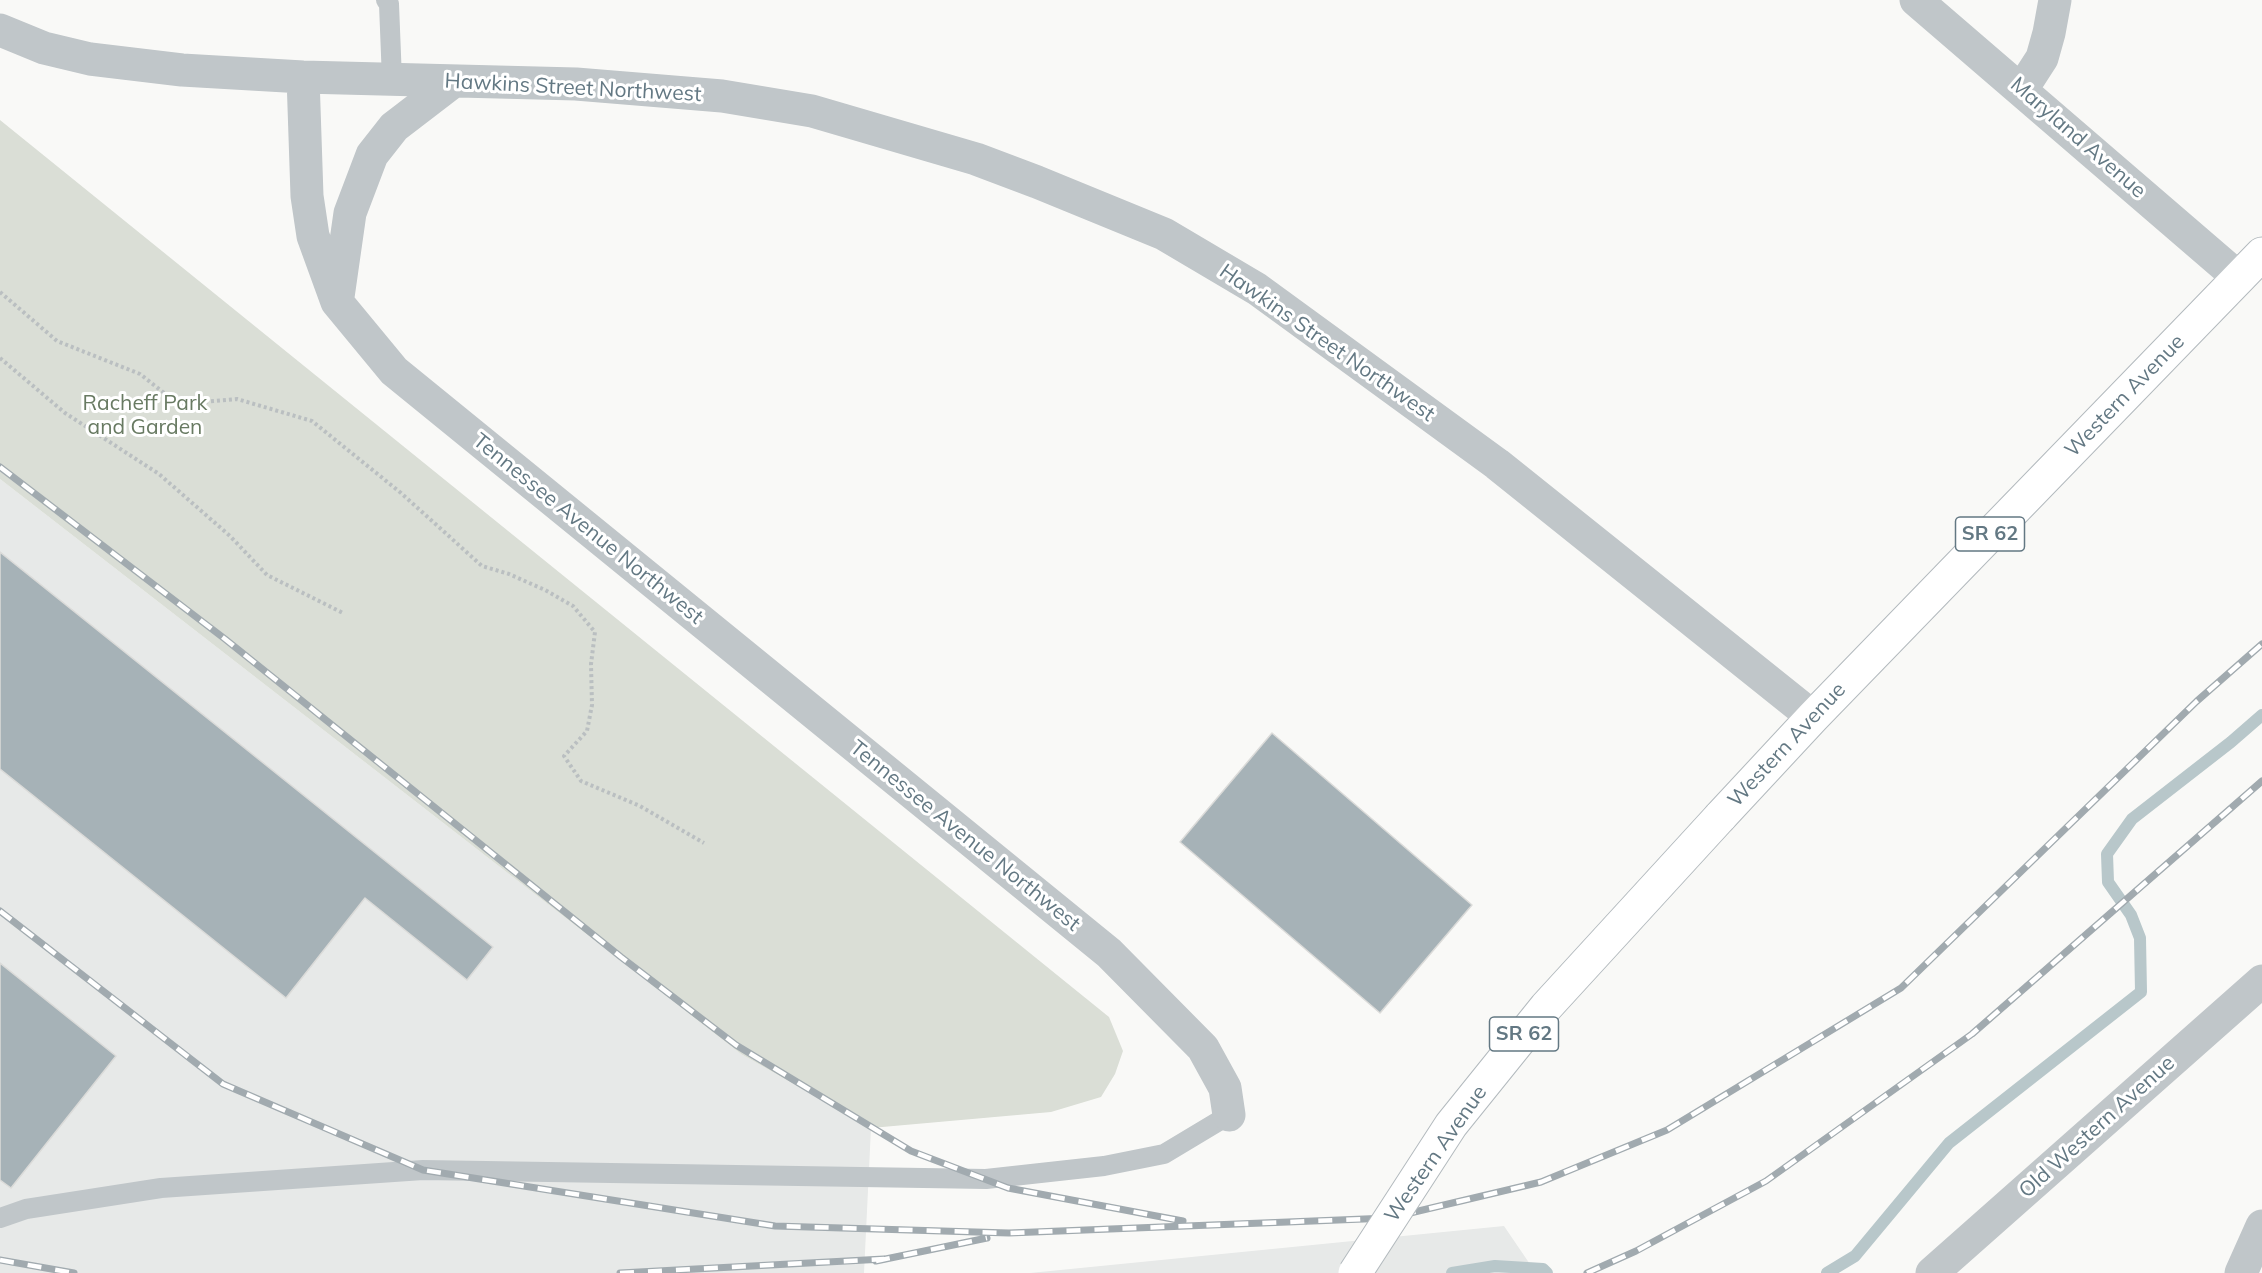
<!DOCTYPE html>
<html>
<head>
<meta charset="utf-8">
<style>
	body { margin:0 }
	canvas { display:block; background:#f9f9f7 }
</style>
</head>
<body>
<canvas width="2262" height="1273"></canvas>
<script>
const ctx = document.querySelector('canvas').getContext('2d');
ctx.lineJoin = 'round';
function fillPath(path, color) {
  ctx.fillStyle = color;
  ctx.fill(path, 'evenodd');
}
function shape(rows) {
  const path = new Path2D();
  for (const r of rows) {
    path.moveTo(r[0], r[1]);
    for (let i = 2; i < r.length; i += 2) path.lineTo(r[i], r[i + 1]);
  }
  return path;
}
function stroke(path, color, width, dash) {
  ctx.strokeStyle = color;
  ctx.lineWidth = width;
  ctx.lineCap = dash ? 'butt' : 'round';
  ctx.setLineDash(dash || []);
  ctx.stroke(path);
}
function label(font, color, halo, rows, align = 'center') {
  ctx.font = font + ' Mulish,sans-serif';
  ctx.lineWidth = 6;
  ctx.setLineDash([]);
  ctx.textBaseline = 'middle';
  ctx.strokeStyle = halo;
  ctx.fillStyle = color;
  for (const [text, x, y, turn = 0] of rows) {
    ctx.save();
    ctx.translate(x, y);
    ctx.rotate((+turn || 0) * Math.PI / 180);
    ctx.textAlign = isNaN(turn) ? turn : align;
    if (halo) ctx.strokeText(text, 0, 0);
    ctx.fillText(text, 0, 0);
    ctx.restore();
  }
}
const built = shape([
	[0,479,741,1054,871,1128,864,1273,0,1273],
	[1504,1226,1536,1273,1030,1273]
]);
const green = shape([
	[0,120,1109,1017,1123,1051,1115,1074,1101,1097,1051,1112,871,1128,741,1054,0,479]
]);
const stream = shape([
	[1452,1273,1495,1266,1543,1269,1547,1273],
	[1827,1273,1855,1256,1949,1143,2141,992,2140,938,2131,915,2108,882,2107,854,2132,819,2231,742,2262,715]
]);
const building = shape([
	[0,552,493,947,467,980,365,898,286,998,0,769,0,552],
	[1272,733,1472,905,1380,1013,1180,842,1272,733],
	[0,963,116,1056,11,1188,0,1180,0,963]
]);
const path = shape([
	[0,292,57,341,140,374,178,404,237,399,312,421,401,493,482,566,509,574,545,590,573,606,595,632,591,664,592,705,587,731,564,756,581,781,640,806,704,843],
	[0,358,65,413,159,474,230,536,267,575,343,613]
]);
const lane = shape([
	[386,0,389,4,392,80],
	[0,1218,26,1209,161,1188,423,1170,986,1179,1104,1166,1164,1154,1229,1115]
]);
const street = shape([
	[1916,0,2239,278],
	[0,30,44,48,90,59,182,70,303,77,576,84,722,96,812,111,976,159,1037,182,1164,234,1257,289,1497,464,1813,717],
	[303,77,307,196,313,236,337,302,394,371,1109,953,1203,1048,1225,1088,1229,1115],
	[2022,89,2042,58,2049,33,2055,0],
	[338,297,350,213,372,155,394,127,454,81],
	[1932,1273,2262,981],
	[2241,1273,2262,1226]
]);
const primary = shape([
	[1720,817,1813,717,2262,254]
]);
const rail = shape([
	[0,467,225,639,621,957,736,1045,911,1151,1008,1188,1183,1221],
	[0,911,223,1084,423,1170,775,1226,1009,1233,1389,1218,1541,1182,1667,1130,1901,988,2197,701,2262,644],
	[0,1260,74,1273],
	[876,1261,987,1238],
	[620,1273,884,1259],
	[1587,1273,1636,1251,1766,1181,1972,1034,2262,781]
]);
const primaryBridge = shape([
	[1355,1273,1451,1125,1546,1007,1720,817]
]);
const shields = [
	[1990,534,69],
	[1524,1034,69]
];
const shieldNames = [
	["SR 62",1990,534],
	["SR 62",1524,1034]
];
const streetNames = [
	["Hawkins Street Northwest",573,88,3],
	["Maryland Avenue",2078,138,41],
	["Hawkins Street Northwest",1327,343,35],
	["Western Avenue",2125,396,-46],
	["Tennessee Avenue Northwest",588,529,39],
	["Western Avenue",1787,745,-47],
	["Tennessee Avenue Northwest",965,836,39],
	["Old Western Avenue",2097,1127,-42],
	["Western Avenue",1436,1154,-55]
];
const parkNames = [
	["Racheff Park",145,404],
	["and Garden",145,428]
];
fillPath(built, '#e7e9e8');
fillPath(green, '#daded6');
stroke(stream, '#b8c7ca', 12);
fillPath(building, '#a6b2b7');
stroke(building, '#dbdbd9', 1.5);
stroke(primary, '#b3babe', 35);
stroke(path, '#babfc1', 4, [3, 3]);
stroke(lane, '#c0c6c9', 20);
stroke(street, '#c0c6c9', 33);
stroke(primary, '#fff', 33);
stroke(rail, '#a1aaaf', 7);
stroke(rail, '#fff', 4.5, [14]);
stroke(primaryBridge, '#b3babe', 35, []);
stroke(primaryBridge, '#fff', 33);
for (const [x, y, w] of shields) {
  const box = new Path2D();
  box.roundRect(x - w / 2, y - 17, w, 34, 4.5);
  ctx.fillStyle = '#fff';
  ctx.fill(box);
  stroke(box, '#637883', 1.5);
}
label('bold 20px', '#637883', null, shieldNames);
label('21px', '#637883', '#fff', streetNames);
label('21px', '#687a62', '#fff', parkNames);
</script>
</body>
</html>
